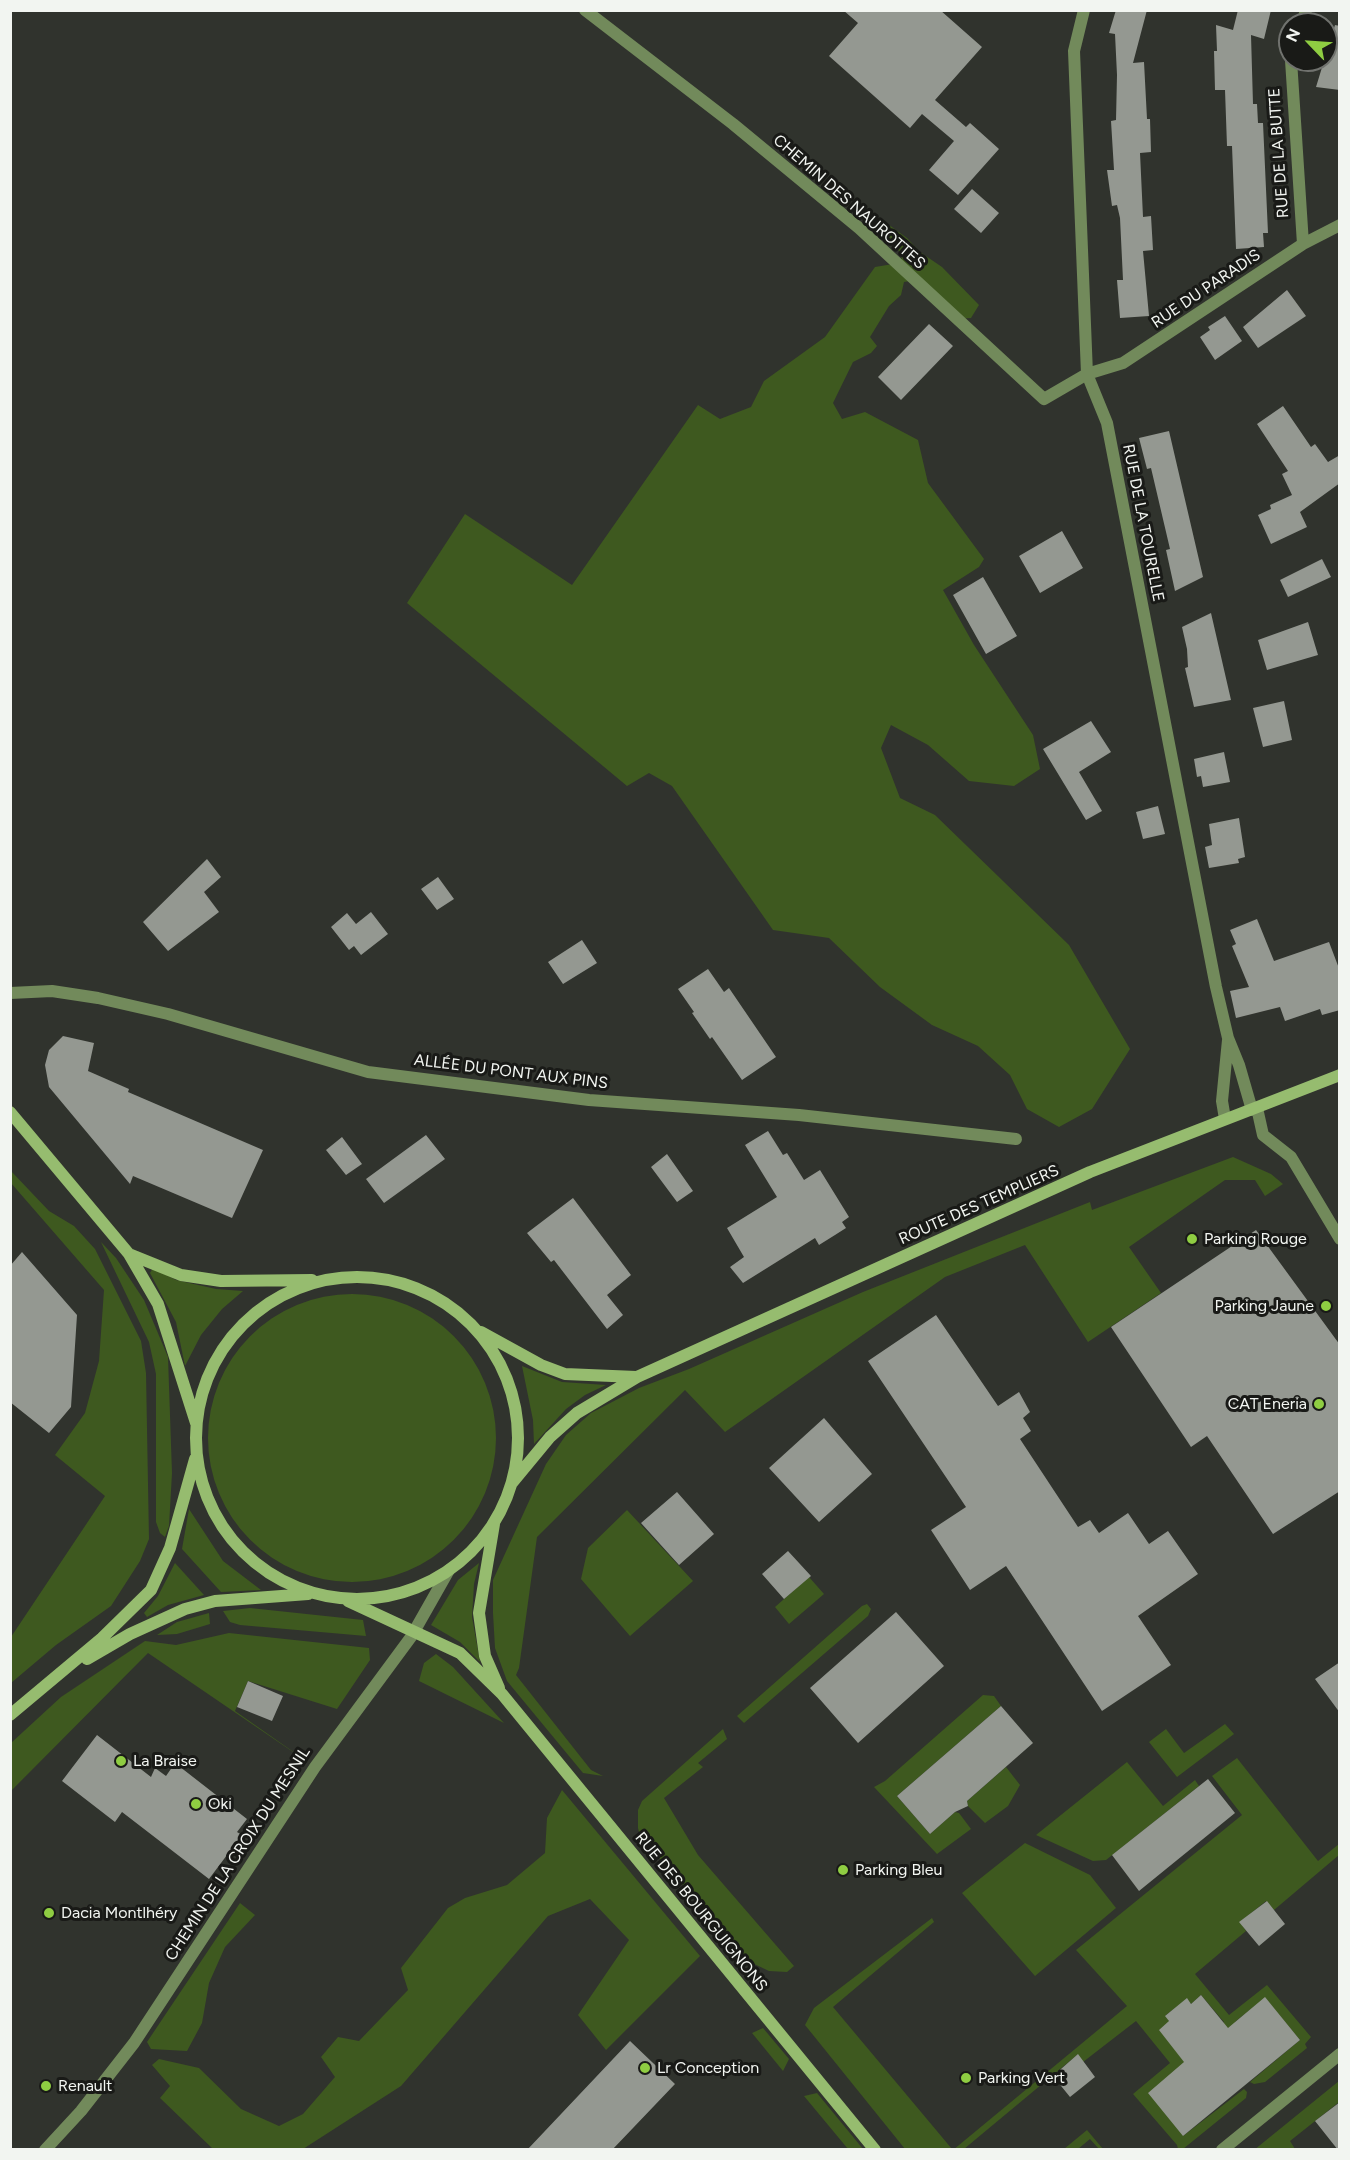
<!DOCTYPE html>
<html>
<head>
<meta charset="utf-8">
<style>
	body { margin:0 }
	#map { position:relative; width:1350px; height:2160px; overflow:hidden; background:#30332d; font-family:Figtree,sans-serif }
	canvas { display:block }
	.frame { position:absolute; inset:0; border:12px solid #f2f5f1; pointer-events:none }
	.north { position:absolute; left:1278px; top:12px; width:60px; height:60px; box-sizing:border-box; background:#191a17; border:2px solid #70726e; border-radius:50%; rotate:295deg; font-size:16px; font-weight:700; line-height:24px; text-align:center; color:#f2f5f1 }
	.north::after { content:''; display:block; margin:auto; width:21px; height:27px; background:#8fcd42; clip-path:polygon(50% 0,100% 100%,50% 72%,0 100%) }
</style>
</head>
<body>
<div id="map">
<canvas width="1350" height="2160"></canvas>
<div class="frame"></div>
<div class="north">N</div>
</div>
<script>
const ctx = document.querySelector('canvas').getContext('2d');
ctx.lineJoin = 'round';
function fillPath(path, color) {
  ctx.fillStyle = color;
  ctx.fill(path, 'evenodd');
}
function shape(rows) {
  const path = new Path2D();
  for (const r of rows) {
    if (r.length === 3) {
      path.moveTo(r[0] + r[2], r[1]);
      path.arc(r[0], r[1], r[2], 0, 2 * Math.PI);
      continue;
    }
    path.moveTo(r[0], r[1]);
    for (let i = 2; i < r.length; i += 2) path.lineTo(r[i], r[i + 1]);
  }
  return path;
}
function stroke(path, color, width, dash) {
  ctx.strokeStyle = color;
  ctx.lineWidth = width;
  ctx.lineCap = dash ? 'butt' : 'round';
  ctx.setLineDash(dash || []);
  ctx.stroke(path);
}
function label(font, color, halo, rows, align = 'center') {
  ctx.font = font + ' Figtree,sans-serif';
  ctx.lineWidth = 6;
  ctx.setLineDash([]);
  ctx.textBaseline = 'middle';
  ctx.strokeStyle = halo;
  ctx.fillStyle = color;
  for (const [text, x, y, turn = 0] of rows) {
    ctx.save();
    ctx.translate(x, y);
    ctx.rotate((+turn || 0) * Math.PI / 180);
    ctx.textAlign = isNaN(turn) ? turn : align;
    if (halo) ctx.strokeText(text, 0, 0);
    ctx.fillText(text, 0, 0);
    ctx.restore();
  }
}
const green = shape([
	[871,217,885,222,907,238,920,252,942,267,979,305,971,318,956,319,915,280,904,282,901,295,889,306,870,337,877,346,871,353,853,362,833,403,842,419,865,412,918,440,928,483,984,559,979,567,943,590,974,645,1033,735,1040,769,1014,786,969,781,928,745,891,725,881,748,900,798,935,815,1069,945,1130,1049,1092,1109,1059,1127,1027,1109,1010,1075,978,1046,932,1025,880,987,829,938,773,930,672,786,649,773,627,786,407,603,465,514,572,585,698,405,720,419,751,407,764,381,825,337,875,267,893,264,902,259,898,249,865,222],
	[1233,1157,1271,1174,1283,1184,1265,1196,1255,1180,1225,1180,1129,1247,1161,1293,1088,1342,1025,1245,945,1277,725,1432,685,1390,537,1537,519,1668,516,1675,591,1770,603,1776,583,1773,507,1681,495,1648,493,1613,493,1580,546,1464,566,1435,591,1413,639,1388,689,1369,863,1292,1090,1202,1092,1210],
	[11,1171,49,1211,74,1226,95,1249,141,1341,146,1373,149,1539,140,1561,111,1606,56,1645,11,1683,11,1637,105,1496,55,1455,85,1413,99,1361,104,1290,11,1183],
	[101,1242,116,1258,144,1300,168,1357,172,1473,169,1526,165,1537,160,1533,156,1522,156,1374,149,1342],
	[153,1268,176,1280,216,1289,243,1291,222,1309,201,1335,185,1366,176,1322,150,1273],
	[352,1438,144],
	[522,1366,562,1382,606,1385,585,1395,566,1409,534,1444,533,1420],
	[189,1509,223,1561,261,1590,221,1592,182,1549],
	[627,1510,693,1581,630,1636,581,1579,588,1548],
	[175,1563,204,1595,168,1605,147,1617,144,1613,158,1596],
	[479,1563,474,1584,472,1617,480,1662,460,1642,431,1625,458,1580],
	[809,1577,824,1594,789,1624,775,1607],
	[867,1604,871,1609,868,1616,744,1723,737,1716,862,1606],
	[250,1608,363,1620,366,1636,240,1625,230,1622,223,1611],
	[209,1613,210,1624,177,1634,157,1635,177,1622],
	[229,1633,369,1648,370,1660,337,1709,248,1681,235,1711,315,1767,148,1653,11,1791,11,1743,61,1697,145,1641,176,1645],
	[436,1654,453,1667,504,1723,419,1681,424,1663],
	[983,1695,994,1696,1001,1706,897,1796,930,1834,955,1812,959,1813,971,1829,937,1854,874,1787,885,1781],
	[1225,1724,1234,1734,1177,1777,1149,1742,1166,1729,1184,1753],
	[723,1729,727,1739,698,1763,703,1767,664,1798,698,1855,794,1966,787,1972,769,1971,750,1962,640,1836,638,1828,638,1810,642,1801],
	[1237,1758,1318,1861,1339,1844,1339,1855,1274,1910,1266,1901,1240,1922,1246,1931,1195,1974,1229,2015,1267,1985,1311,2037,1305,2044,1307,2048,1265,2082,1254,2084,1250,2082,1300,2040,1265,1998,1236,2021,1232,2031,1222,2024,1224,2022,1201,1995,1191,2004,1187,1999,1166,2015,1189,2062,1183,2136,1244,2089,1247,2092,1246,2098,1183,2149,1178,2149,1177,2145,1133,2094,1170,2063,1136,2021,1083,2062,1077,2055,964,2149,953,2150,1127,2006,1076,1950,1242,1815,1212,1776],
	[1127,1762,1163,1806,1195,1780,1199,1786,1106,1860,1093,1861,1036,1835],
	[1006,1767,1020,1785,1008,1806,985,1823,968,1806,967,1801],
	[562,1790,700,1956,606,2050,578,2015,629,1940,590,1899,548,1916,401,2086,303,2149,213,2149,160,2098,170,2086,152,2065,159,2059,199,2068,241,2109,279,2126,303,2114,335,2077,321,2057,338,2037,359,2041,408,1990,401,1968,448,1908,465,1898,507,1885,545,1853,547,1818],
	[1025,1843,1090,1875,1116,1908,1035,1976,962,1893],
	[240,1903,255,1915,225,1947,209,1983,202,2023,187,2051,151,2049,147,2042],
	[932,1918,934,1922,833,2007,952,2149,905,2149,805,2025,814,2008],
	[763,2028,789,2059,783,2071,752,2033],
	[1339,2081,1339,2102,1290,2141,1295,2149,1254,2150],
	[817,2093,863,2149,848,2149,804,2096],
	[1087,2130,1103,2149,1099,2149,1090,2139,1078,2149,1064,2149]
]);
const building = shape([
	[843,10,940,10,982,47,935,100,966,127,970,123,999,149,958,195,929,170,954,141,922,114,910,128,829,56,858,23],
	[1116,10,1147,10,1133,63,1144,62,1147,119,1150,119,1151,152,1140,153,1143,217,1151,216,1153,250,1143,251,1149,316,1120,318,1117,280,1123,280,1120,218,1117,205,1112,206,1107,170,1114,170,1111,121,1116,120,1117,75,1115,34,1109,33],
	[1238,10,1271,10,1264,39,1251,35,1253,104,1257,104,1258,123,1263,123,1268,233,1263,233,1264,247,1236,249,1232,146,1227,146,1225,90,1215,90,1214,51,1217,51,1216,25,1233,30],
	[1335,25,1340,26,1340,90,1316,87],
	[972,189,999,213,981,233,954,209],
	[1287,290,1306,316,1258,348,1243,327],
	[1225,316,1242,341,1215,360,1200,337,1210,330,1208,327],
	[929,324,953,346,901,400,878,377],
	[1283,406,1311,447,1315,444,1328,462,1340,455,1340,483,1300,512,1307,527,1271,544,1258,515,1271,509,1270,505,1292,495,1282,474,1288,471,1257,424],
	[1169,431,1203,577,1175,591,1166,550,1170,549,1151,468,1147,469,1139,438],
	[1062,531,1083,568,1040,593,1019,556],
	[1322,559,1331,577,1288,597,1280,580],
	[983,577,1017,636,986,654,953,595],
	[1211,613,1231,700,1194,707,1185,668,1188,667,1187,649,1182,627],
	[1308,622,1318,655,1267,670,1258,640],
	[1284,701,1292,740,1263,747,1253,708],
	[1091,721,1111,752,1079,772,1102,811,1086,820,1043,749],
	[1224,752,1230,782,1203,787,1201,776,1197,777,1194,759],
	[1158,806,1165,834,1143,839,1136,812],
	[1239,818,1245,857,1238,859,1239,863,1209,868,1205,847,1212,845,1209,824],
	[207,859,221,877,204,892,219,912,168,951,143,922],
	[438,877,454,899,437,910,421,889],
	[371,912,388,934,361,955,354,946,349,950,331,927,347,913,356,924],
	[1257,919,1274,961,1329,942,1340,971,1340,1010,1322,1015,1320,1009,1285,1021,1280,1007,1236,1018,1230,991,1249,987,1232,946,1236,944,1230,930],
	[582,940,597,963,563,984,548,962],
	[708,969,724,992,729,988,776,1057,742,1080,712,1037,710,1039,692,1013,694,1012,678,989],
	[63,1036,94,1043,88,1071,129,1089,128,1092,263,1150,232,1218,133,1176,130,1184,49,1087,45,1065,49,1050],
	[768,1131,783,1155,787,1153,804,1180,820,1170,849,1217,842,1222,846,1228,835,1235,819,1245,815,1238,743,1283,730,1267,744,1257,727,1228,777,1197,745,1145],
	[426,1135,445,1159,384,1203,366,1179],
	[342,1137,362,1164,346,1175,326,1150],
	[667,1154,693,1191,677,1202,651,1167],
	[573,1198,631,1275,607,1295,623,1315,607,1329,554,1260,551,1262,527,1233],
	[1256,1230,1340,1345,1340,1491,1273,1534,1207,1436,1191,1447,1111,1327],
	[22,1252,77,1315,71,1407,49,1433,10,1402,10,1266],
	[936,1315,998,1406,1019,1392,1030,1412,1023,1418,1031,1431,1020,1439,1078,1527,1090,1520,1099,1533,1128,1513,1149,1544,1168,1531,1198,1574,1138,1616,1171,1665,1102,1711,1006,1566,970,1590,931,1530,966,1507,868,1361],
	[824,1418,872,1474,819,1522,769,1468],
	[677,1492,714,1534,679,1565,641,1523],
	[788,1551,811,1576,784,1599,762,1574],
	[896,1612,944,1666,858,1743,810,1688],
	[1340,1662,1340,1713,1315,1679],
	[248,1681,283,1696,272,1721,237,1707],
	[1001,1706,1033,1743,967,1801,968,1806,955,1812,930,1834,897,1796],
	[97,1735,151,1777,155,1768,166,1776,175,1763,247,1819,237,1832,242,1835,209,1879,122,1812,115,1822,62,1781],
	[1208,1779,1235,1813,1139,1891,1112,1855],
	[1267,1901,1285,1924,1259,1946,1239,1922],
	[1201,1995,1228,2028,1265,1997,1300,2040,1183,2136,1148,2093,1184,2062,1159,2030,1169,2021,1165,2016,1187,1998,1191,2004],
	[630,2041,675,2084,612,2150,527,2150],
	[1078,2054,1095,2077,1070,2097,1053,2076],
	[1340,2102,1340,2150,1338,2150,1315,2121]
]);
const street = shape([
	[585,10,733,124,859,228,1044,399,1087,374,1123,363,1303,244,1340,225],
	[1084,10,1074,51,1087,374,1107,423,1216,987,1228,1038,1239,1065,1252,1110],
	[1302,24,1306,10],
	[1291,60,1303,244],
	[10,993,52,991,98,998,168,1014,368,1072,589,1100,799,1115,1016,1139],
	[1257,1108,1263,1135,1291,1157,1340,1239],
	[1225,1119,1222,1101,1228,1040],
	[45,2150,81,2111,134,2043,315,1767,411,1637,449,1570],
	[1222,2150,1340,2054]
]);
const secondary = shape([
	[10,1112,129,1254,158,1304,196,1423],
	[129,1254,181,1275,221,1281,312,1280],
	[357,1438,161],
	[481,1332,541,1365,565,1374,636,1377],
	[512,1483,550,1437,577,1413,637,1377,1090,1172,1340,1075],
	[494,1524,479,1613,485,1656,499,1688],
	[348,1601,460,1653,502,1694,875,2150],
	[87,1659,130,1634,185,1609,215,1601,308,1594],
	[10,1715,102,1638,151,1590,170,1548,195,1459]
]);
const markers = [
	[1192,1239,6,"#8fcd42"],
	[1326,1306,6,"#8fcd42"],
	[1319,1404,6,"#8fcd42"],
	[121,1761,6,"#8fcd42"],
	[196,1804,6,"#8fcd42"],
	[843,1870,6,"#8fcd42"],
	[49,1913,6,"#8fcd42"],
	[645,2068,6,"#8fcd42"],
	[966,2078,6,"#8fcd42"],
	[46,2086,6,"#8fcd42"]
];
const streetNames = [
	["RUE DE LA BUTTE",1279,153,-94],
	["CHEMIN DES NAUROTTES",849,202,41],
	["RUE DU PARADIS",1206,289,-34],
	["RUE DE LA TOURELLE",1143,523,79],
	["ALLÉE DU PONT AUX PINS",511,1072,7],
	["ROUTE DES TEMPLIERS",979,1205,-24],
	["CHEMIN DE LA CROIX DU MESNIL",238,1854,-57],
	["RUE DES BOURGUIGNONS",701,1912,51]
];
const poiNames = [
	["Parking Rouge",1204,1239],
	["Parking Jaune",1314,1306,"right"],
	["CAT Eneria",1307,1404,"right"],
	["La Braise",133,1761],
	["Oki",208,1804],
	["Parking Bleu",855,1870],
	["Dacia Montlhéry",61,1913],
	["Lr Conception",657,2068],
	["Parking Vert",978,2078],
	["Renault",58,2086]
];
fillPath(green, '#3e591f');
fillPath(building, '#949891');
stroke(street, '#728a5b', 12);
stroke(secondary, '#96bc6f', 12);
for (const [x, y, r, color] of markers) {
  const dot = new Path2D();
  dot.arc(x, y, r, 0, 2 * Math.PI);
  ctx.fillStyle = color;
  ctx.fill(dot);
  stroke(dot, '#191a17', 2);
}
label('16px', '#f2f5f1', '#191a17', streetNames);
label('16px', '#f2f5f1', '#191a17', poiNames, 'left');
</script>
</body>
</html>
